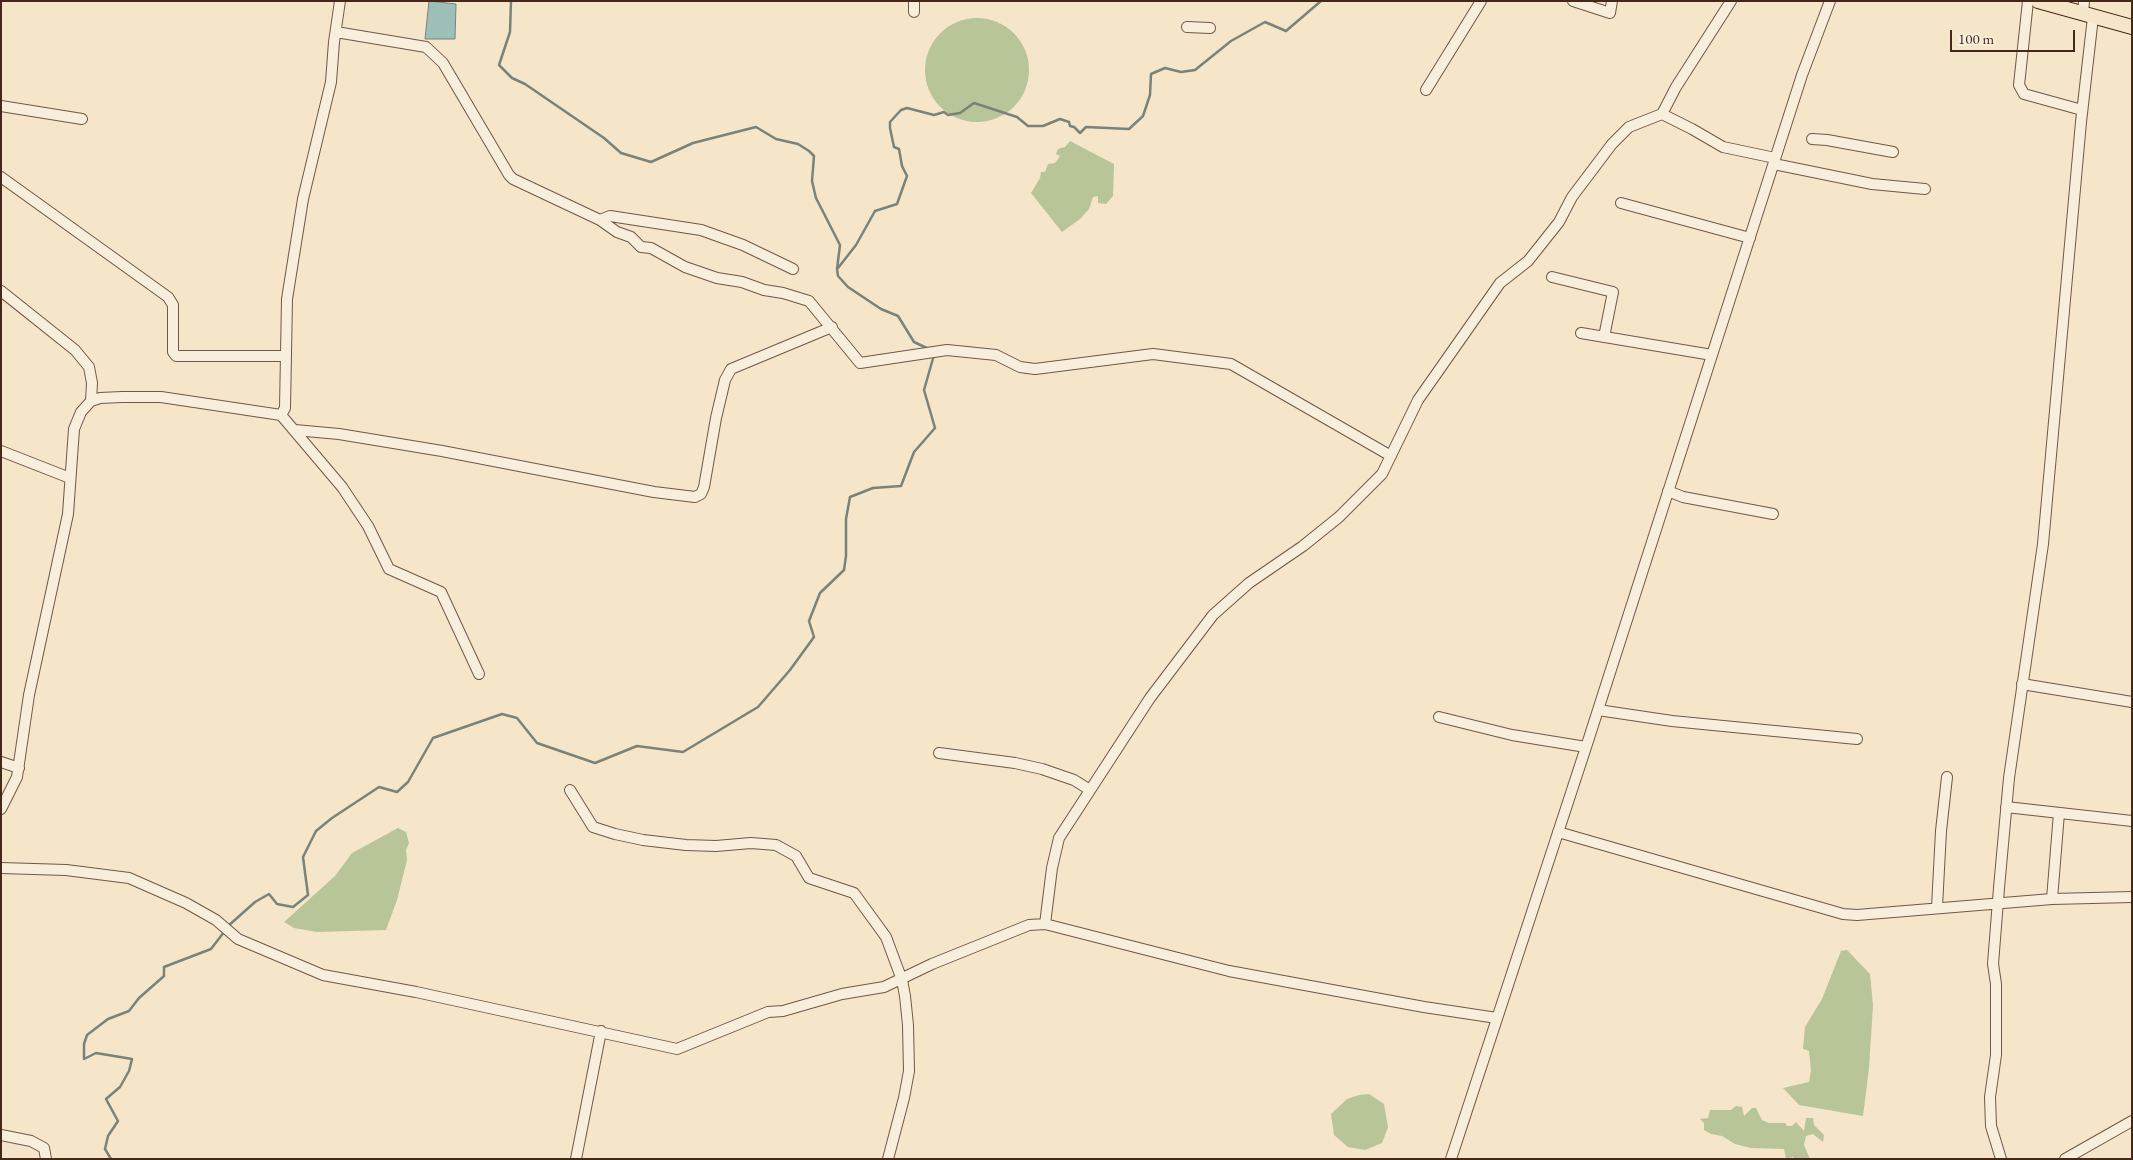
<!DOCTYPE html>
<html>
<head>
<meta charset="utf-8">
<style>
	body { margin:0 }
	#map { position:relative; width:2133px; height:1160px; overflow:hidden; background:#f5e5c9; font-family:"EB Garamond",serif }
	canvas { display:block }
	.frame { position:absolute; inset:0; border:2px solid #44291b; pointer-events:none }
	.scale { position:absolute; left:1950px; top:30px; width:125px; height:22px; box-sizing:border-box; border:2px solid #44291b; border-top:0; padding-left:6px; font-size:15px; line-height:18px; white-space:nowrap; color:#44291b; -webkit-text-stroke:4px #f8eedc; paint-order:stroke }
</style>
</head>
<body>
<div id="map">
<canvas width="2133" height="1160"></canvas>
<div class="frame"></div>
<div class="scale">100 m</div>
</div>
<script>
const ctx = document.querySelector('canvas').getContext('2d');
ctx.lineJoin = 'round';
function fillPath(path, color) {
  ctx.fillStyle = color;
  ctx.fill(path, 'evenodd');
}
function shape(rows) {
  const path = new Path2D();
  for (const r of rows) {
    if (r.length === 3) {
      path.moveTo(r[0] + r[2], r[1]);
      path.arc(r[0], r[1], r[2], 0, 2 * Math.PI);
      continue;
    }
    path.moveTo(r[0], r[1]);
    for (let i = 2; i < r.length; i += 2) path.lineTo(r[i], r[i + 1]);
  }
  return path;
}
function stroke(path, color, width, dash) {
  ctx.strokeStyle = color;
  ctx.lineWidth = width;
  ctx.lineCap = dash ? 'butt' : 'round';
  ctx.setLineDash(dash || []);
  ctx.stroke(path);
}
const green = shape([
	[977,70,52],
	[1070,141,1114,164,1113,196,1106,204,1098,203,1098,196,1093,197,1089,209,1080,219,1062,232,1031,193,1040,178,1041,172,1045,172,1048,164,1055,163,1060,156,1056,154,1058,149,1065,147],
	[398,828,406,832,409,843,406,850,407,860,397,900,386,930,317,932,294,928,284,922,335,876,352,853],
	[1847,950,1870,974,1873,1005,1869,1068,1863,1116,1799,1105,1783,1088,1809,1082,1811,1071,1809,1051,1803,1049,1805,1027,1822,999,1841,951],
	[1369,1094,1384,1104,1388,1127,1382,1143,1365,1150,1348,1147,1334,1135,1331,1114,1347,1099,1359,1095],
	[1736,1106,1742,1107,1744,1116,1752,1108,1756,1108,1762,1120,1769,1123,1785,1123,1787,1126,1792,1126,1796,1122,1804,1131,1806,1118,1813,1118,1814,1125,1824,1135,1823,1142,1813,1134,1806,1136,1804,1145,1810,1159,1794,1159,1793,1157,1786,1159,1784,1149,1751,1148,1735,1144,1722,1136,1711,1134,1704,1130,1704,1123,1700,1119,1708,1118,1710,1110,1731,1110]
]);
const water = shape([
	[429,1,456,4,455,39,425,39,429,1]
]);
const stream = shape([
	[511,1,510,32,499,65,512,78,525,84,604,138,621,153,651,162,693,143,756,127,776,139,798,144,809,151,814,156,812,181,816,198,840,245,837,269,838,276,848,287,881,309,898,316,914,342,929,349],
	[838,268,856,245,875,211,897,204,907,176,902,166,899,149,894,147,890,128,890,122,901,110,907,108,934,115,944,112,948,115,960,113,974,103,1017,117,1028,126,1043,126,1060,119,1069,122,1070,126,1074,127,1080,133,1086,127,1129,129,1143,116,1150,95,1151,74,1165,68,1181,72,1195,70,1231,41,1265,22,1286,31,1321,1],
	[227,927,255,902,269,894,277,904,293,907,308,895,303,857,316,831,332,818,379,787,397,792,408,782,433,738,502,714,517,718,537,743,595,763,637,746,683,752,758,707,790,670,814,637,809,621,820,593,844,570,846,556,846,519,850,497,873,488,901,486,914,452,935,428,924,390,934,355],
	[111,1159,105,1149,108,1136,118,1121,106,1099,120,1087,129,1071,132,1059,96,1053,84,1059,84,1044,87,1035,108,1019,129,1011,139,998,164,976,164,967,211,949,224,932]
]);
const minor = shape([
	[914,1,914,12],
	[1573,1,1610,13,1612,1],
	[2028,1,2019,85,2024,94,2082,110],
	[2083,15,2084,1],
	[1187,27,1210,28],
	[336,32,426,47,443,63,509,175,513,179,600,220,617,232,631,237,641,247,651,248,685,267,717,278,742,282,764,290,783,293,809,301,860,363,947,350,996,355,1020,367,1035,369,1153,354,1231,364,1391,456],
	[1426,90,1481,1],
	[1,106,82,119],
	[1662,114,1692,129,1723,147,1775,158],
	[1812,139,1827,140,1893,152],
	[1774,164,1872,184,1925,189],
	[1,177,168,297,173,305,173,352,176,356,285,356],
	[1621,203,1750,238],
	[600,220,610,216,701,230,743,245,793,269],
	[1552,277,1613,292,1604,337],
	[1,291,75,350,89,367,92,383,91,401],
	[1581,333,1712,355],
	[281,415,342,487,368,526,389,569,441,592,479,674],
	[295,430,339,434,442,451,654,492,695,497,701,494,704,487,716,418,725,380,731,369,832,327],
	[1,451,70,478],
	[1668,491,1683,497,1773,514],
	[2022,684,2132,702],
	[1598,710,1672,721,1857,739],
	[1439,717,1512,735,1586,747],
	[939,753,1015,763,1042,769,1074,780,1090,790],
	[1,762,19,768],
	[570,790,593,827,615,834,643,840,686,845,716,846,751,843,776,845,796,856,809,878,854,893,886,937,902,980,905,996,908,1025,909,1071,904,1098,888,1159],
	[2006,807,2132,821],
	[1,809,17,777,29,695,68,514,74,429,81,412,91,401,100,398,122,397,161,397,281,415,285,408,287,299,303,199,331,82,334,42,340,1],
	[1558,832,1843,914,1857,915,2052,899,2132,897],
	[1,868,66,870,129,878,186,903,216,920,238,939,323,975,416,992,677,1049,768,1012,783,1011,842,994,884,987,932,964,1029,925,1045,924,1229,971,1424,1007,1497,1018],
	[2052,899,2059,813],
	[1937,907,1941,831,1947,777],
	[1045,924,1052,868,1059,838,1150,698,1213,615,1249,583,1303,546,1339,517,1382,474,1418,400,1500,283,1528,261,1559,222,1572,197,1612,144,1629,127,1662,114,1676,87,1731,1],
	[1,1135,31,1141,44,1148,46,1159],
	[576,1159,601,1031],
	[1451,1159,1589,738,1802,75,1830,1],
	[2001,1159,1991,1126,1990,1097,1996,1055,1996,984,1993,964,1999,888,2009,778,2043,544,2081,122,2093,17],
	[2065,1159,2132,1121]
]);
const highway = shape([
	[2038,1,2132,27]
]);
fillPath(green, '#b8c599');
fillPath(water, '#9cbfb8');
stroke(water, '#798379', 1);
stroke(stream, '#798379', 2.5);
stroke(minor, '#705846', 12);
stroke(highway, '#44291b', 16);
stroke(minor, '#f8eedc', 10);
stroke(highway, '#f5e5c9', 14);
</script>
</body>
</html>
